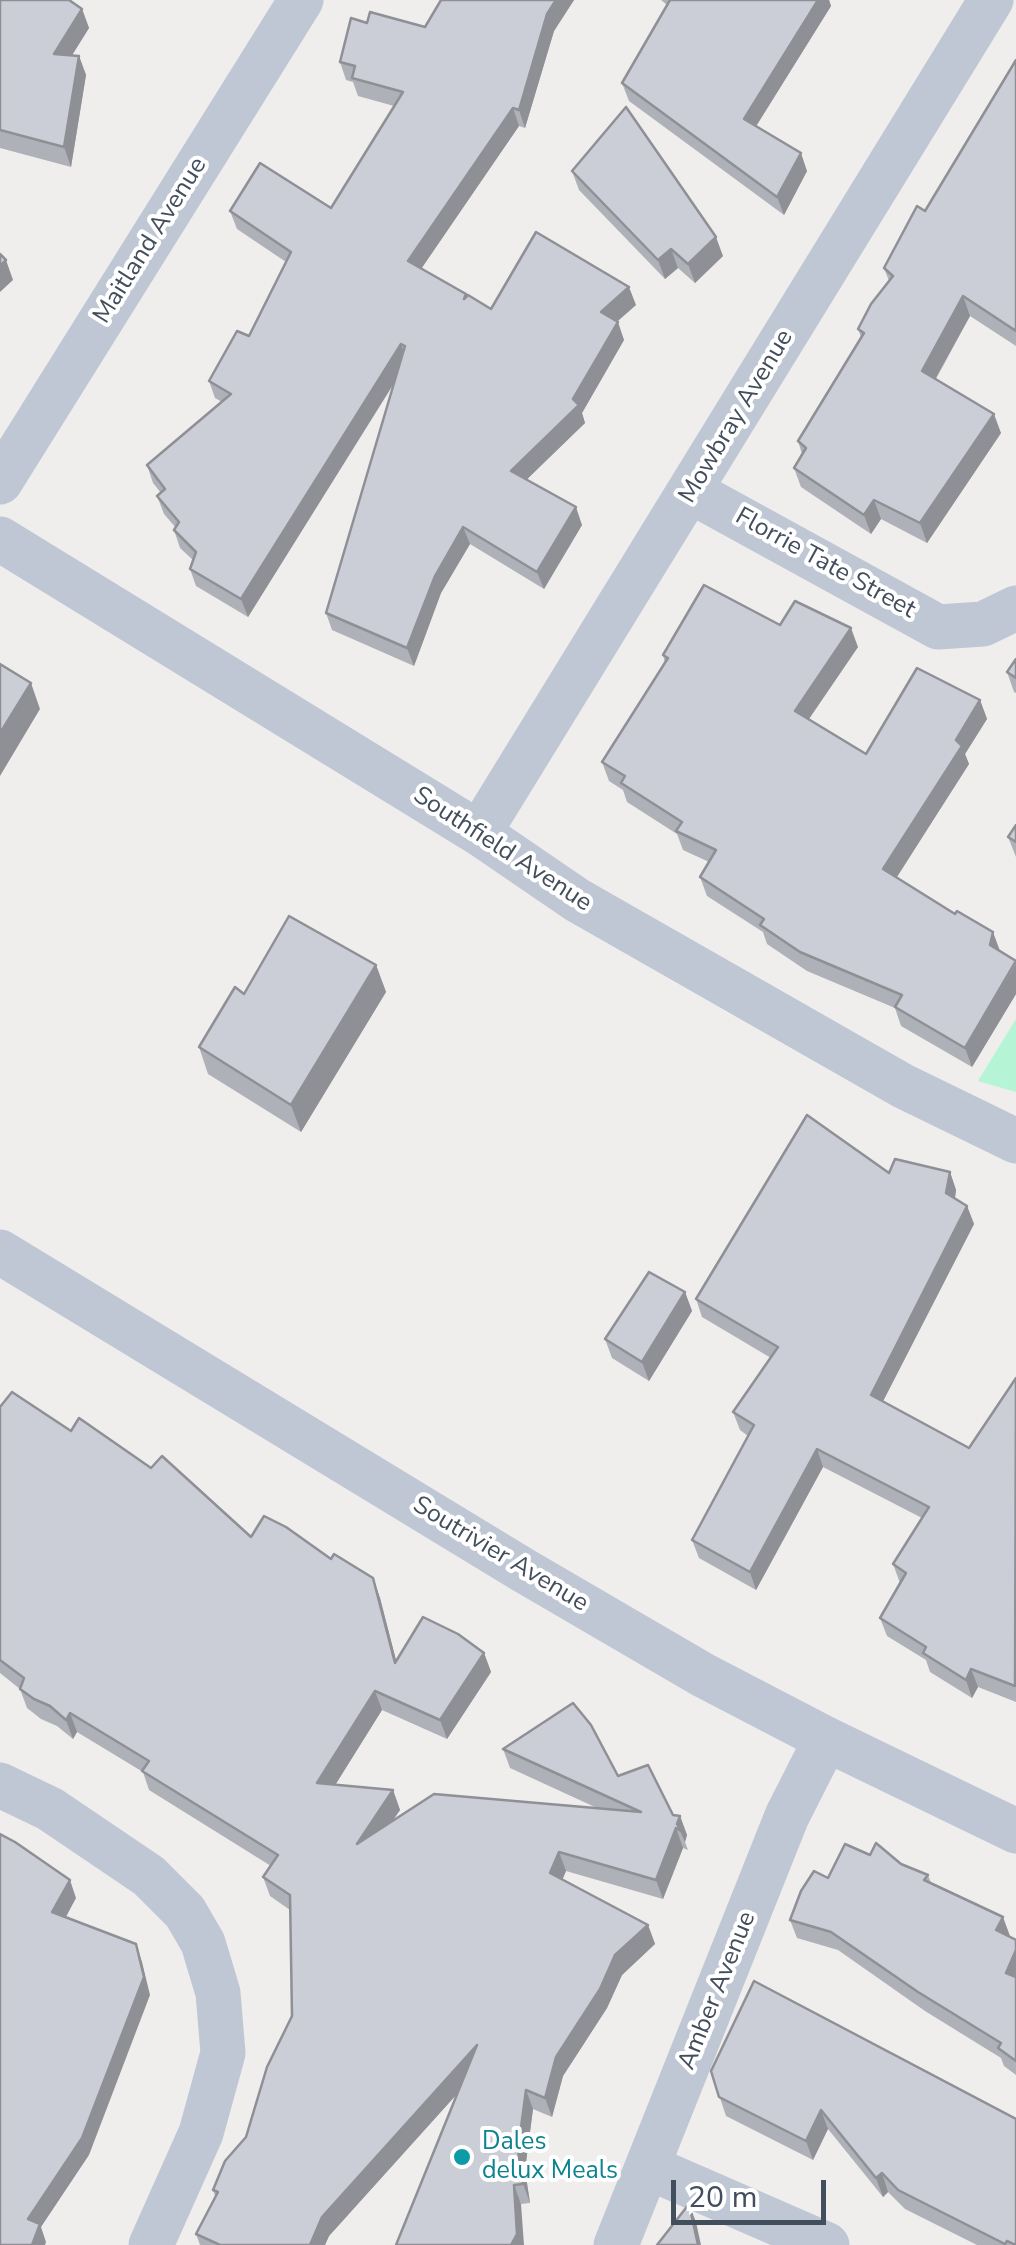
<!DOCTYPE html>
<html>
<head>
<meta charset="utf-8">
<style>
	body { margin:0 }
	#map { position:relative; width:1016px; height:2245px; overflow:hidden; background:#f0eded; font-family:"Nunito Sans",sans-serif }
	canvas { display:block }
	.scale { position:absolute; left:671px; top:2180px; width:155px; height:45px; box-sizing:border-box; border:5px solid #434e5d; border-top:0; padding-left:12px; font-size:30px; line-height:35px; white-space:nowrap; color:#434e5d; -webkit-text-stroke:8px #fff; paint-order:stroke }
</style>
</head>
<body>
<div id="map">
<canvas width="1016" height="2245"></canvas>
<div class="scale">20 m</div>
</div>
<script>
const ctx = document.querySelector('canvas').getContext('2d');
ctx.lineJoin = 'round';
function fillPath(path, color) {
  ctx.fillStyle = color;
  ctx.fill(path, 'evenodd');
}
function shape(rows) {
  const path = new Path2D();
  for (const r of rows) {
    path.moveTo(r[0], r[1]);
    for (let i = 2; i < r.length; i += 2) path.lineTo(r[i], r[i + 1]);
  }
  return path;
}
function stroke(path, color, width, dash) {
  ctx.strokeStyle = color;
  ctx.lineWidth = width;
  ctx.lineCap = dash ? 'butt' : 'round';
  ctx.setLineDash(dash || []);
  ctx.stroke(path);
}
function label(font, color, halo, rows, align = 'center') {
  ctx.font = font + ' "Nunito Sans",sans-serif';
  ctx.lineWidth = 8;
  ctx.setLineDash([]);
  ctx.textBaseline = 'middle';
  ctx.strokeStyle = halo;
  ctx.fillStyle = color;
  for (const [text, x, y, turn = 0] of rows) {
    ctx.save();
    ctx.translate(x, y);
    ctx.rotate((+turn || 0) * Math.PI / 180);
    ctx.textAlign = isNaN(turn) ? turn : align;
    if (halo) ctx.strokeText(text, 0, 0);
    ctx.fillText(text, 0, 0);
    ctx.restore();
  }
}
const green = shape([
	[1016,1019,1016,1092,978,1081]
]);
const minor = shape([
	[0,482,301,0],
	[692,492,938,627,983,624,1016,608],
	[0,539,479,833,577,900,903,1086,1016,1141],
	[479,833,991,0],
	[0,1252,523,1570,703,1675,826,1739,1016,1831],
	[0,1785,50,1809,149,1876,185,1912,203,1943,218,1993,223,2053,201,2133,151,2245],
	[648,2167,827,2245],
	[616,2245,787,1816,826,1739]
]);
const wall = shape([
	[0,0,82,9,89,28,72,55,79,56,86,75,71,167,0,148],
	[441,0,574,0,554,31,525,128,519,126,421,268,466,296,491,309,636,305,617,322,624,340,582,413,585,423,527,479,582,525,544,589,470,544,441,593,414,666,332,630,326,613,395,382,248,617,196,586,190,569,193,560,180,548,174,530,176,528,164,514,157,496,161,493,153,483,147,465,222,402,215,398,209,381,249,336,286,262,237,229,230,211,331,208,394,106,358,96,353,82,346,80,340,62,367,23,425,27],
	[661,0,829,0,831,6,756,126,807,171,784,215,629,101,622,83,667,5],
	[1016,60,1016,346,970,316,936,379,1001,433,927,543,881,519,871,534,801,487,794,468,802,454,798,441,861,337,858,329,889,281,884,268,925,211],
	[572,171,723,256,695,283,678,268,665,279,579,190],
	[780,625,858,647,809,719,866,754,980,700,987,719,965,754,969,764,896,877,1016,961,1016,994,972,1067,901,1026,895,1008,807,971,767,944,763,932,707,896,700,877,709,862,683,850,677,834,627,802,623,790,609,781,602,762,665,663,663,655],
	[1016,659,1016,693,1014,692,1007,672],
	[1016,825,1016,857,1008,837],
	[376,965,386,992,301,1132,208,1074,199,1047],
	[950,1172,956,1190,955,1198,967,1206,974,1224,883,1401,969,1448,1016,1378,1016,1702,978,1687,972,1698,930,1672,926,1660,887,1636,880,1618,900,1583,893,1564,922,1518,823,1467,756,1590,699,1558,692,1540,748,1436,740,1430,733,1412,771,1358,702,1317,696,1299,889,1173],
	[685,1292,692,1311,649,1381,612,1358,605,1339],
	[0,1407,71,1431,251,1537,331,1559,373,1578,380,1598,396,1661,484,1653,491,1672,447,1739,382,1710,335,1785,393,1790,400,1810,392,1821,597,1808,510,1768,503,1749,618,1776,673,1815,680,1816,687,1835,685,1842,688,1850,683,1848,663,1899,566,1871,562,1880,648,1925,655,1944,622,1975,607,2008,563,2076,552,2117,533,2109,525,2170,530,2203,521,2204,457,2094,329,2236,325,2245,200,2245,196,2234,215,2196,213,2190,246,2137,292,2016,290,1910,270,1896,263,1877,271,1866,149,1790,143,1772,77,1732,73,1739,57,1726,41,1719,27,1708,20,1689,0,1673],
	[870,1855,901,1864,928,1875,931,1883,1016,1940,1016,2075,1004,2066,1001,2058,925,2011,838,1950,797,1938,790,1920,828,1878],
	[711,2071,1016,2119,1016,2245,977,2245,905,2209,888,2192,883,2197,828,2129,813,2160,726,2116]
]);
const shadedWall = shape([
	[556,0,574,0,554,31,525,128,519,110,547,14],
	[818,0,829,0,831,6,750,136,744,119],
	[82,9,89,28,61,73,54,54],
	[79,56,86,75,71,167,64,147],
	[513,108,519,126,415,278,408,261],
	[801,153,807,171,784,215,777,197],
	[716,237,723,256,695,283,688,264],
	[671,249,678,268,665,279,658,260],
	[6,260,13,280,0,292,0,266],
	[629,287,636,305,607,330,601,312],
	[963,296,970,316,929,390,922,371],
	[618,322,624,340,582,413,585,423,518,488,511,471,573,399],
	[401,344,407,362,248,617,241,599],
	[994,414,1001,433,927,543,920,523],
	[874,500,881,519,871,534,864,515],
	[576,507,582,525,544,589,537,572],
	[463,527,470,544,441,593,414,666,407,648,435,576],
	[851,628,858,647,802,729,795,711],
	[31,683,40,709,0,776,0,733],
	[980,700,987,719,965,754,969,764,890,888,883,869],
	[993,932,1000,951,990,945],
	[1016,964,1016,994,972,1067,965,1048],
	[376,965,386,992,301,1132,291,1105],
	[950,1172,956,1190,953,1211,946,1193],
	[967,1206,974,1224,877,1413,871,1395],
	[685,1292,692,1311,649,1381,642,1362],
	[817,1449,823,1467,756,1590,750,1572],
	[373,1578,380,1598,402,1683,395,1663],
	[484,1653,491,1672,447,1739,440,1720],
	[971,1669,978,1687,972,1698,966,1680],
	[375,1691,382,1710,324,1803,317,1783],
	[70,1713,77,1732,73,1739,66,1720],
	[393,1790,400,1810,364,1863,357,1844],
	[680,1816,687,1835,685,1842,677,1824],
	[676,1828,683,1848,663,1899,656,1880],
	[559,1852,566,1871,557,1893,550,1873],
	[70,1880,76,1898,59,1930,52,1912],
	[1003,1917,1010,1936,996,1930],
	[648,1925,655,1944,622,1975,607,2008,563,2076,552,2117,545,2098,556,2057,615,1955],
	[136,1944,142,1962,150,1995,89,2155,41,2227,46,2242,45,2245,32,2245,28,2219],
	[1016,1950,1016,1984,1006,1973],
	[477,2045,484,2064,329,2236,325,2245,310,2245,322,2217],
	[526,2090,533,2109,525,2170,530,2203,523,2184,518,2150],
	[821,2110,828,2129,813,2160,806,2141],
	[882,2173,888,2192,883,2197,876,2178],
	[514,2185,521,2204,524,2245,511,2245],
	[689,2204,696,2222,701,2245,698,2245]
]);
const building = shape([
	[0,0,69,0,82,9,54,54,79,56,64,147,0,130,0,0],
	[441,0,556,0,547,14,519,110,513,108,408,261,466,294,464,299,468,295,491,309,536,232,629,287,601,312,618,322,573,399,579,405,511,471,576,507,537,572,463,527,435,576,407,648,326,613,405,346,401,344,241,599,190,569,196,552,174,530,179,522,157,496,165,489,147,465,231,394,209,381,237,331,249,336,291,252,230,211,260,163,331,208,403,92,352,78,355,66,340,62,351,18,367,23,370,12,425,27,441,0],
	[670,0,818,0,744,119,801,153,777,197,622,83,670,0],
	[1016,60,1016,331,963,296,922,371,994,414,920,523,874,500,864,515,794,468,806,448,798,441,864,333,858,329,871,304,893,276,884,268,917,206,925,211,1016,60],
	[626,107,716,237,688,264,671,249,658,260,572,171,626,107],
	[0,254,6,260,0,266,0,254],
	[704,585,780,625,795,601,851,628,795,711,866,754,917,668,980,700,956,740,962,746,883,869,955,914,957,911,993,932,990,945,1016,961,965,1048,895,1007,902,995,800,952,760,925,764,919,700,877,716,850,676,831,682,822,621,783,625,776,602,762,668,658,663,655,704,585],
	[1016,659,1016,678,1007,672,1016,659],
	[0,664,31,683,0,733,0,664],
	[1016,825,1016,842,1008,837,1016,825],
	[289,916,376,965,291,1105,199,1047,235,987,244,994,289,916],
	[807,1115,889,1173,895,1159,950,1172,946,1193,967,1206,871,1395,969,1448,1016,1378,1015,1686,971,1669,966,1680,923,1653,926,1647,880,1618,906,1573,893,1564,929,1507,817,1449,750,1572,692,1540,754,1425,733,1412,778,1347,696,1299,807,1115],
	[649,1272,685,1292,642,1362,605,1339,649,1272],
	[12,1392,71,1431,79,1418,151,1468,162,1456,251,1537,264,1516,286,1527,331,1559,334,1554,373,1578,395,1663,423,1617,458,1634,484,1653,440,1720,375,1691,317,1783,393,1790,357,1844,434,1794,641,1812,503,1749,573,1703,591,1725,618,1776,648,1765,673,1815,680,1816,677,1824,681,1831,676,1828,656,1880,559,1852,550,1873,648,1925,615,1955,600,1989,556,2057,545,2098,526,2090,518,2150,523,2184,514,2185,517,2234,511,2245,396,2245,477,2045,322,2217,310,2245,220,2245,196,2234,218,2192,213,2190,225,2161,246,2137,267,2067,292,2016,290,1895,263,1877,278,1855,142,1771,149,1761,70,1713,66,1720,50,1706,34,1699,20,1689,24,1678,0,1660,0,1407,12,1392],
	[0,1834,15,1842,70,1880,52,1912,136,1944,144,1977,82,2138,28,2219,40,2224,32,2245,0,2245,0,1834],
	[876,1843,901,1864,928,1875,924,1880,1003,1917,996,1930,1016,1940,1016,1950,1006,1973,1016,1977,1016,2061,998,2048,1001,2043,918,1992,831,1932,790,1920,801,1891,814,1871,828,1878,845,1844,870,1855,876,1843],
	[754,1981,1016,2119,1016,2245,1007,2241,1005,2244,898,2190,882,2173,876,2178,821,2110,806,2141,719,2097,711,2071,754,1981],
	[689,2204,698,2245,657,2245,689,2204]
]);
const markers = [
	[462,2157,10,"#0f9aa8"]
];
const streetNames = [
	["Maitland Avenue",151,241,-58],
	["Mowbray Avenue",737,417,-59],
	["Florrie Tate Street",825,564,29],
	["Southfield Avenue",502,850,33],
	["Soutrivier Avenue",500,1555,31],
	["Amber Avenue",718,1991,-68]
];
const cultureNames = [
	["Dales",482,2143],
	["delux Meals",482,2172]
];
fillPath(green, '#b5f4d4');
stroke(minor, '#bfc7d4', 45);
fillPath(wall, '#afb1b8');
fillPath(shadedWall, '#8e9096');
fillPath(building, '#cbced6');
stroke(building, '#8e9096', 2.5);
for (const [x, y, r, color] of markers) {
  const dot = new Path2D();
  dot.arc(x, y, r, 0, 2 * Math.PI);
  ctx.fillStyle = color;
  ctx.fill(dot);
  stroke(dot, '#fff', 4);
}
label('25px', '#434e5d', '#fff', streetNames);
label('25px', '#0d838f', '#fff', cultureNames, 'left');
</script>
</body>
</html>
